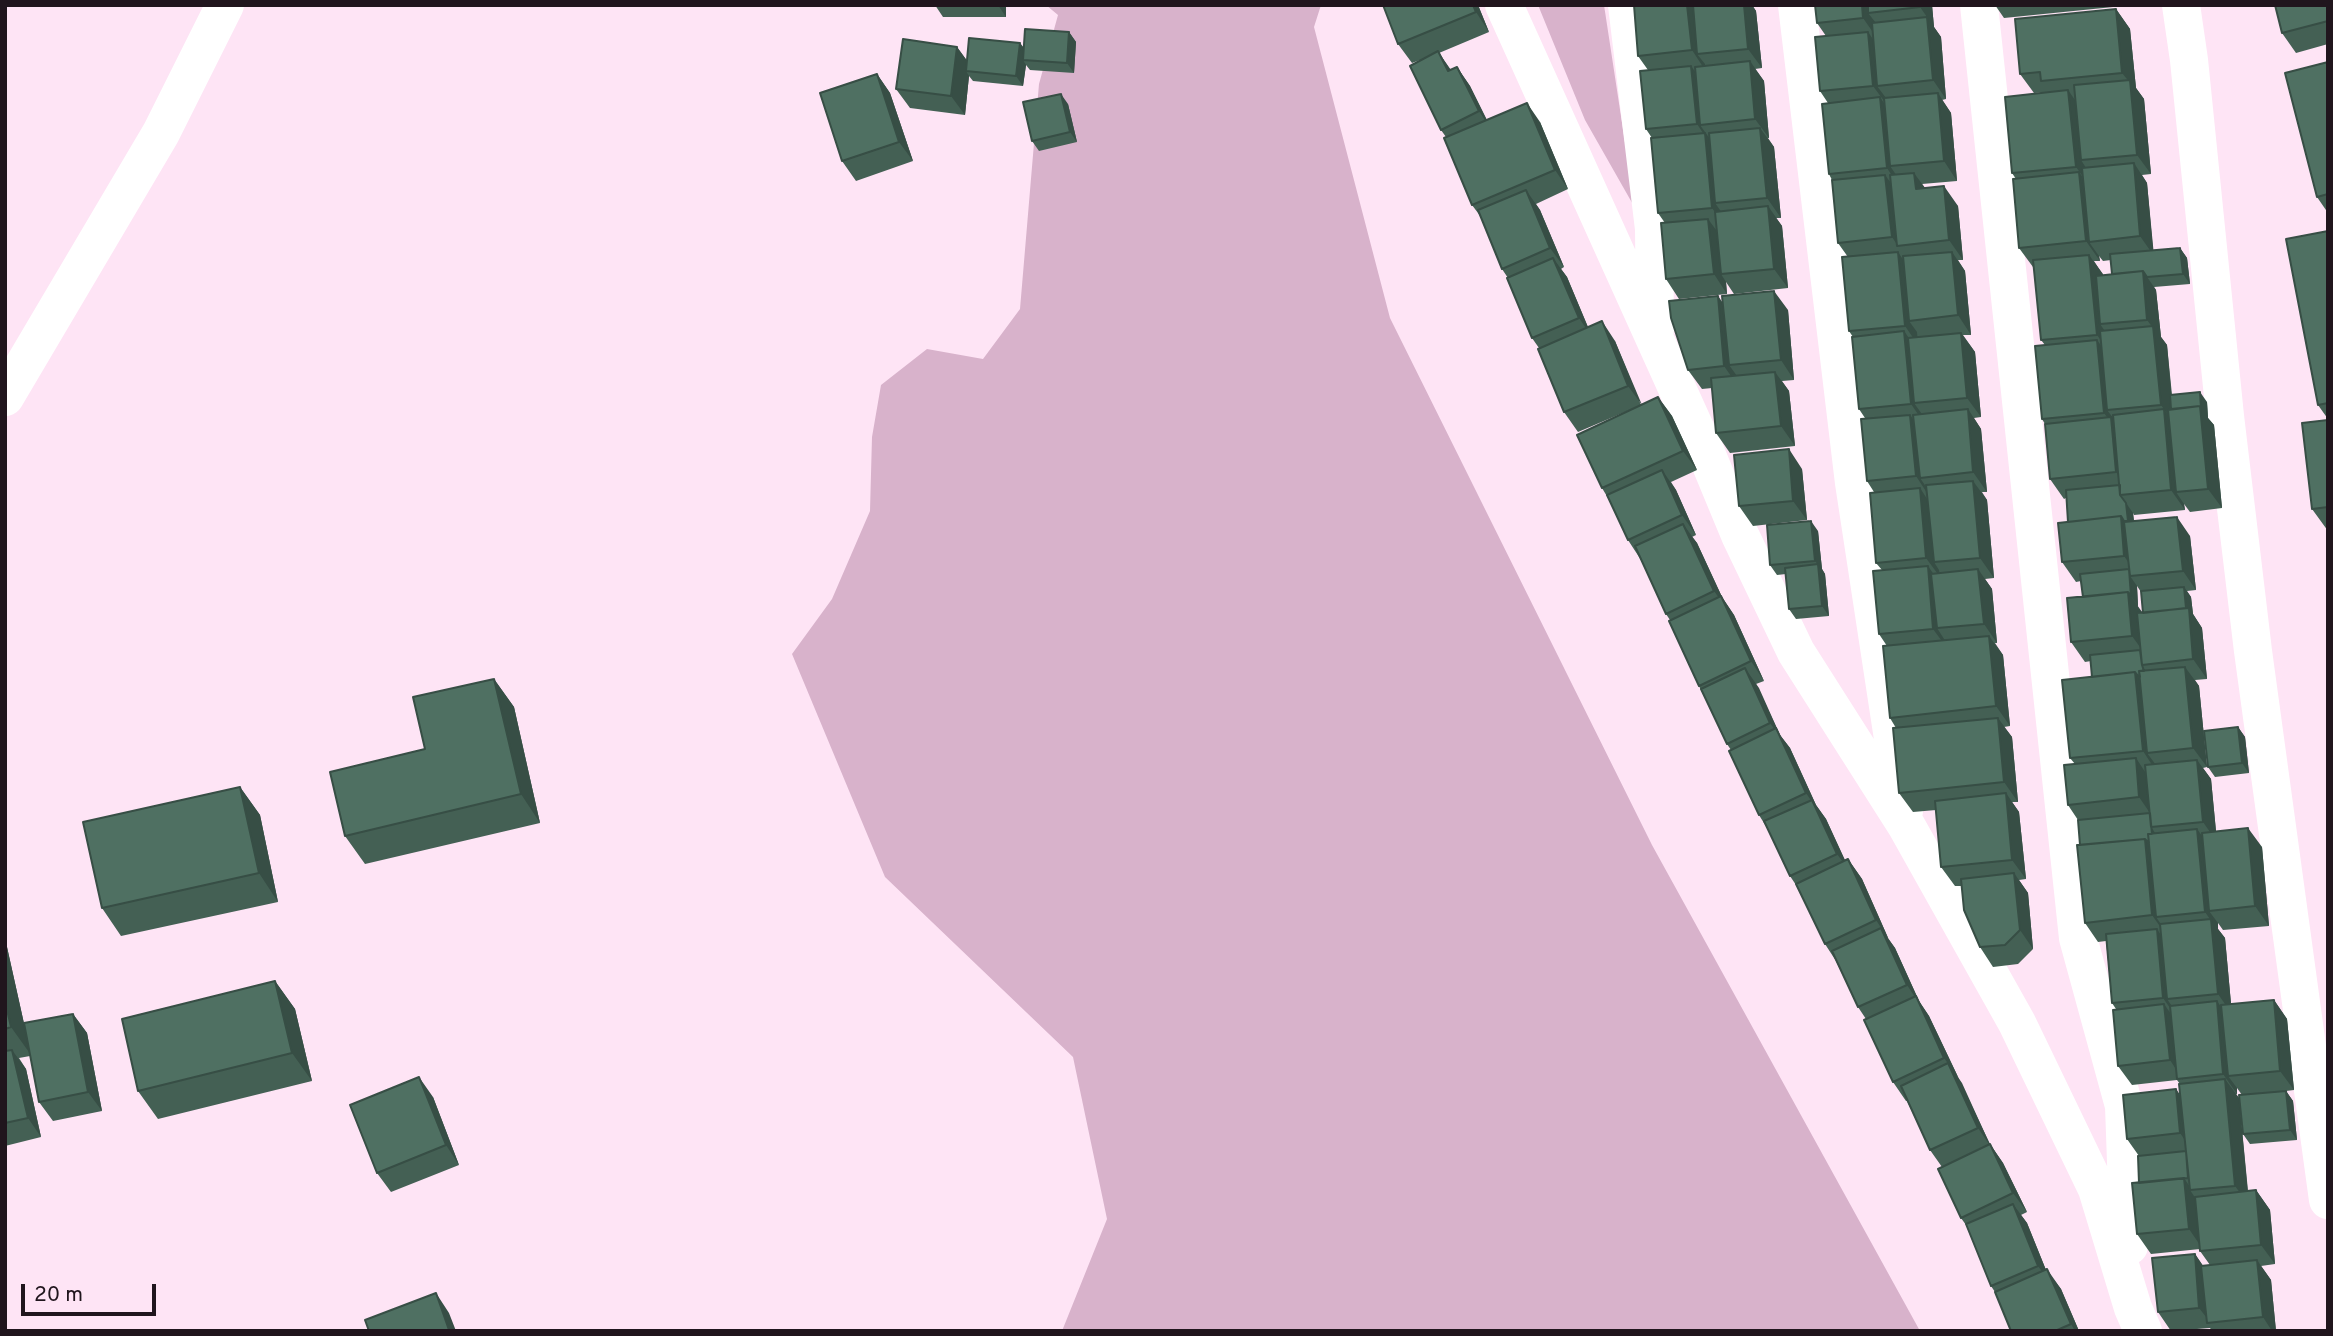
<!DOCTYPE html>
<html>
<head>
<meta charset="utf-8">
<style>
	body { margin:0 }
	#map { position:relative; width:2333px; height:1336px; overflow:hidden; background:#fee4f5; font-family:Overpass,sans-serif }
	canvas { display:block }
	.frame { position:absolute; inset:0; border:7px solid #20151d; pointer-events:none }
	.scale { position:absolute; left:21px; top:1284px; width:135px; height:32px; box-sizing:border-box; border:4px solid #20151d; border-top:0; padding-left:9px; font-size:21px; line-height:24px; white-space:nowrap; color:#20151d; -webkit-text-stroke:5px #fee4f5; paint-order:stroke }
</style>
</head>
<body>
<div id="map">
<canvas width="2333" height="1336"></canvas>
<div class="frame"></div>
<div class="scale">20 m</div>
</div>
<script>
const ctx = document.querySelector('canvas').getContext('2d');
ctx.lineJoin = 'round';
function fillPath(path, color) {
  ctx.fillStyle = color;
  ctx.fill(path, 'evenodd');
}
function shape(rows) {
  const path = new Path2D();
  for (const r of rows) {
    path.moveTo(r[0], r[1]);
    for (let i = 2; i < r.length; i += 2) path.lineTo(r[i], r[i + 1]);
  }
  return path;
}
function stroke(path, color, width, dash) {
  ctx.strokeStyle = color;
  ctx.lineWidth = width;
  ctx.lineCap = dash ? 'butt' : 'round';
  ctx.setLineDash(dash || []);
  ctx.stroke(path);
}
const green = shape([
	[1046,5,1321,5,1314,27,1390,318,1652,845,1920,1331,1062,1331,1107,1219,1073,1057,885,877,792,654,832,599,870,511,872,437,881,385,927,349,983,359,1020,309,1039,84,1058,15],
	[1538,5,1604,5,1635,208,1585,120]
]);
const minor = shape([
	[1504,5,1704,448,1740,535,1796,652,1906,825,2017,1023,2097,1189,2133,1308,2143,1331],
	[1627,5,1654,229,1655,329],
	[1797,5,1854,483,1904,811],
	[1979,5,2078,938,2124,1106,2129,1246],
	[2181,5,2189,60,2225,416,2253,651,2328,1200],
	[5,397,161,133,225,5]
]);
const wall = shape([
	[935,5,1006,5,1006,17,943,17],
	[1478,5,1489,32,1439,53,1451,70,1457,67,1470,86,1487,120,1540,122,1568,189,1536,204,1540,210,1564,267,1561,269,1567,277,1588,327,1615,341,1641,405,1658,397,1672,416,1697,470,1671,482,1676,490,1696,535,1692,537,1697,543,1722,597,1734,615,1764,681,1756,684,1780,735,1790,748,1816,805,1826,819,1845,861,1848,859,1862,879,1889,940,1895,948,1919,1001,1929,1016,1990,1144,2003,1163,2027,1212,2021,1215,2027,1223,2046,1270,2061,1289,2079,1331,2011,1331,1995,1292,1991,1286,1966,1225,1961,1218,1942,1167,1930,1150,1907,1101,1906,1101,1893,1082,1866,1019,1858,1007,1836,961,1825,944,1798,888,1790,876,1767,828,1759,815,1731,750,1727,744,1699,686,1670,620,1666,614,1641,560,1628,540,1608,498,1602,488,1632,409,1578,432,1564,412,1539,348,1532,338,1508,278,1502,269,1481,217,1472,205,1446,137,1441,130,1420,60,1412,63,1398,44],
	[1634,5,1752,5,1756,11,1762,68,1755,69,1764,81,1769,138,1768,138,1774,147,1781,218,1776,218,1782,226,1788,288,1734,294,1726,282,1727,294,1679,299,1666,279,1665,223,1658,213,1652,138,1646,129,1648,70,1638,56],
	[1815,5,1932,5,1934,27,1941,37,1946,99,1942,100,1951,113,1957,181,1922,184,1925,188,1958,206,1963,260,1958,260,1965,271,1971,335,1963,335,1975,352,1981,417,1974,418,1981,429,1987,492,1982,492,1987,500,1994,578,1985,579,1992,589,1997,643,1995,643,2003,655,2010,726,2004,727,2012,737,2018,802,2012,802,2019,812,2026,879,2019,880,2028,893,2033,949,2018,964,1993,967,1980,947,1962,886,1955,886,1941,867,1936,810,1913,812,1899,793,1896,728,1890,718,1887,646,1879,634,1882,570,1876,563,1874,492,1867,481,1865,418,1859,409,1853,337,1849,331,1848,257,1838,243,1832,180,1829,174,1828,103,1820,91,1826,36,1817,23],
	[1995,5,2133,5,2004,18],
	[2328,5,2328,44,2296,53,2282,33],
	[2116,9,2130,29,2136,88,2144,99,2151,174,2142,175,2147,183,2153,250,2180,248,2187,258,2190,284,2154,287,2156,290,2161,337,2167,345,2172,395,2207,402,2208,418,2214,425,2222,508,2190,512,2184,504,2185,510,2134,515,2133,513,2134,521,2190,536,2196,590,2187,591,2191,597,2193,614,2202,628,2207,679,2195,680,2199,686,2207,767,2203,768,2211,779,2216,831,2262,847,2269,926,2223,930,2218,923,2218,929,2225,938,2231,1004,2274,1000,2287,1019,2294,1090,2286,1091,2293,1101,2297,1140,2250,1144,2243,1134,2242,1095,2237,1088,2237,1094,2236,1094,2239,1098,2248,1191,2256,1190,2270,1210,2275,1264,2261,1266,2271,1280,2276,1331,2212,1331,2210,1328,2171,1331,2158,1312,2195,1254,2203,1266,2210,1265,2200,1251,2200,1249,2151,1254,2137,1234,2139,1183,2139,1156,2127,1139,2176,1089,2180,1095,2180,1084,2177,1080,2132,1085,2118,1066,2116,1009,2112,1003,2106,941,2098,942,2085,923,2078,820,2068,805,2075,764,2070,758,2092,677,2091,661,2085,662,2071,642,2083,597,2081,581,2076,582,2062,562,2068,522,2066,498,2064,499,2050,479,2045,424,2042,419,2045,345,2041,340,2034,267,2033,267,2019,248,2016,179,2012,173,2049,92,2048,92,2034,93,2020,74],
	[2099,256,2103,261,2111,260,2112,274,2103,275,2094,261,2100,261],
	[2137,586,2141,592,2143,613,2142,613,2137,606,2138,606],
	[1069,32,1076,42,1074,73,1030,70,1026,65,1023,86,973,81,969,76,965,115,910,108,896,89,957,47,967,61,1020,43,1024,48],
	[877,74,890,93,913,161,856,181,842,161],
	[1068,104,1077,142,1039,151,1032,141],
	[2328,194,2328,213,2317,197],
	[1718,296,1723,304,1788,310,1794,380,1782,381,1789,391,1795,446,1730,453,1716,433,1712,388,1702,389,1688,370],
	[2328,403,2328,419,2318,405],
	[2328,420,2328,531,2312,509],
	[1802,469,1807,520,1753,526,1739,506],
	[1818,531,1822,569,1825,574,1829,616,1796,619,1789,609,1786,574,1777,575,1770,565],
	[494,679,514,707,540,823,365,864,345,836,425,749],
	[2238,727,2245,737,2249,773,2215,777,2208,767],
	[240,787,260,815,278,902,121,936,102,908],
	[5,945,7,947,25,1028,73,1014,87,1033,102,1111,53,1121,39,1102,30,1056,19,1058,26,1069,41,1137,5,1146],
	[275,981,295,1009,312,1081,158,1119,138,1091],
	[433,1097,459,1165,391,1192,377,1173]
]);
const shadedWall = shape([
	[998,5,1006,5,1006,17],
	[1473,5,1478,5,1489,32,1476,12],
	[1687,5,1699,5,1697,54,1705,64,1705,70,1692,50],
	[1744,5,1752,5,1756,11,1762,68,1748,49],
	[1862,5,1874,5,1868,13,1876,23,1877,38,1863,18],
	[1920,5,1932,5,1934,27,1920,7],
	[2116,9,2130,29,2136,88,2144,99,2151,174,2137,155,2131,84,2122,73],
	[1927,17,1941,37,1946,99,1933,80],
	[1069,32,1076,42,1074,73,1067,63],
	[1868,32,1882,52,1877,86,1886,98,1887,105,1873,86],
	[1020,43,1027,53,1023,60,1026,65,1023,86,1016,76],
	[957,47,971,66,966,71,969,76,965,115,951,96],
	[1438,51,1451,71,1448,71],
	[1750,61,1764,81,1769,138,1755,119],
	[1691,66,1705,85,1700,125,1710,139,1715,203,1725,217,1726,228,1712,208,1705,136,1697,124],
	[1457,67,1470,86,1492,131,1479,111],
	[877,74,890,93,913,161,899,142],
	[2068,90,2082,110,2081,160,2088,171,2090,186,2076,167],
	[1938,93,1951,113,1957,181,1944,161],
	[1061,94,1068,104,1077,142,1070,132],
	[1880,97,1893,117,1890,166,1899,179,1900,188,1887,168],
	[1527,103,1540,122,1568,189,1555,170],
	[1760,128,1774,147,1781,218,1767,198],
	[2134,163,2147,183,2154,256,2140,236],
	[2079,172,2093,192,2089,242,2099,256,2100,261,2086,241],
	[1914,173,1928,192,1916,189],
	[1885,175,1899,194,1898,246,1892,237],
	[1944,186,1958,206,1963,260,1949,240],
	[1526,190,1540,210,1564,267,1550,248],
	[1768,206,1782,226,1788,288,1774,269],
	[1708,219,1722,238,1721,274,1726,282,1727,294,1714,274],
	[2180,248,2187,258,2190,284,2183,274],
	[1898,252,1911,272,1909,321,1917,332,1918,345,1905,326],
	[1952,252,1965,271,1971,335,1958,315],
	[2089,255,2103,274,2108,324,2100,324,2109,337,2111,354,2097,335],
	[1553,258,1567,277,1592,337,1579,318],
	[2143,271,2156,290,2161,337,2167,345,2174,424,2161,405,2153,328,2147,320],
	[1774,291,1788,310,1794,380,1781,360],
	[1718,296,1731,315,1729,365,1737,376,1738,386,1724,366],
	[1602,321,1615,341,1642,405,1628,386],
	[1904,331,1918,351,1914,403,1924,417,1924,423,1911,404],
	[1961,333,1975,352,1981,417,1967,398],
	[2097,340,2111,359,2107,410,2117,423,2130,492,2116,472,2112,424,2104,413],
	[1775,372,1789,391,1795,446,1781,426],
	[2200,392,2207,402,2208,418,2214,425,2222,508,2208,489,2200,406],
	[1658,397,1672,416,1697,470,1683,451],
	[1968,409,1981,429,1987,492,1973,472],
	[2164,409,2177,429,2176,492,2184,504,2185,510,2171,490],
	[1910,415,1924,434,1920,478,1929,491,1929,496,1916,476],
	[1789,449,1802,469,1807,520,1793,501],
	[1662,470,1676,490,1696,535,1682,515],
	[1973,481,1987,500,1994,578,1980,558],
	[1920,488,1933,508,1934,562,1939,570,1940,577,1926,558],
	[2126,503,2133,513,2135,531,2128,521],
	[2121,516,2135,536,2138,576,2124,556],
	[2177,517,2190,536,2196,590,2183,571],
	[1811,521,1818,531,1822,569,1825,574,1829,616,1822,606,1819,566,1815,561],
	[1683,524,1697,543,1722,597,1734,615,1764,681,1751,661,1727,609,1714,591],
	[1928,566,1941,585,1937,628,1946,642,1947,648,1933,629],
	[1978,569,1992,589,1997,643,1984,624],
	[2130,576,2137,586,2138,606,2131,596],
	[2184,587,2191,597,2193,614,2202,628,2207,679,2193,659],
	[2128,592,2142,612,2145,654,2132,636],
	[1989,636,2003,655,2010,726,1996,706],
	[2185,667,2199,686,2207,767,2193,748],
	[1745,668,1759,688,1780,735,1790,748,1816,805,1826,819,1851,873,1837,854,1816,808,1806,793,1780,737,1770,723],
	[2135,672,2149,692,2147,753,2156,765,2156,771,2143,751],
	[494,679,514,707,540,823,521,794],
	[1998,718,2012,737,2018,802,2004,782],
	[2238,727,2245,737,2249,773,2242,763],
	[2136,758,2149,778,2151,827,2158,837,2152,843,2150,813,2139,797],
	[2197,760,2211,779,2217,842,2203,822],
	[240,787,260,815,278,902,259,873],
	[2006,793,2019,812,2026,879,2012,860],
	[2248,828,2262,847,2269,926,2255,906],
	[2197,829,2211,848,2209,911,2218,923,2218,929,2225,938,2232,1014,2218,994,2212,922,2205,912],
	[2145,839,2159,858,2156,917,2165,930,2166,935,2152,915],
	[1848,859,1862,879,1889,940,1876,920],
	[2014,873,2028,893,2033,949,2020,930],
	[1881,928,1895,948,1919,1001,1929,1016,1958,1077,1944,1058,1917,1000,1907,985],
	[2157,929,2170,949,2167,999,2176,1012,2177,1018,2163,998],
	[5,945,7,947,31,1055,11,1027,5,1001],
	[275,981,295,1009,312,1081,292,1053],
	[2274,1000,2287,1019,2294,1090,2280,1071],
	[2217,1001,2230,1020,2228,1076,2237,1088,2237,1094,2223,1074],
	[2164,1004,2178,1024,2183,1080,2170,1060],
	[73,1014,87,1033,102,1111,88,1092],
	[12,1050,26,1069,41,1137,28,1118],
	[1948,1063,1962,1083,1991,1147,1978,1128],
	[419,1077,433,1097,459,1165,446,1145],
	[2225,1079,2239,1098,2249,1205,2235,1186],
	[2176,1089,2189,1109,2194,1153,2180,1133],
	[2286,1091,2293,1101,2297,1140,2290,1130],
	[1990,1144,2003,1163,2027,1212,2013,1193],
	[2184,1178,2192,1190,2190,1190,2198,1202,2202,1248,2189,1229],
	[2256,1190,2270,1210,2275,1264,2261,1245],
	[2013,1204,2027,1223,2052,1285,2038,1266],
	[2195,1254,2208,1273,2210,1322,2199,1308],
	[2257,1260,2271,1280,2276,1331,2272,1331,2263,1317],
	[2047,1269,2061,1289,2079,1331,2075,1331,2071,1324],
	[436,1293,449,1313,456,1331,449,1330]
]);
const building = shape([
	[1383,5,1473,5,1476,12,1398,44,1383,5],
	[1634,5,1687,5,1692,50,1638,56,1634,5],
	[1693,5,1744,5,1748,49,1697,54,1693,5],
	[1815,5,1862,5,1863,18,1817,23,1815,5],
	[1868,5,1920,5,1920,7,1868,13,1868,5],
	[2275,5,2328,5,2328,21,2282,33,2275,5],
	[2116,9,2122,73,2041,81,2040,72,2020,74,2015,19,2116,9],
	[1927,17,1933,80,1877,86,1872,23,1927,17],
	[1025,29,1069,32,1067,63,1023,60,1025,29],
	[1868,32,1873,86,1820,91,1815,37,1868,32],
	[969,38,1020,43,1016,76,966,71,969,38],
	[903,39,957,47,951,96,896,89,903,39],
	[1438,51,1448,71,1457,67,1479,111,1441,130,1410,66,1438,51],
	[1750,61,1755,119,1700,125,1695,67,1750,61],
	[2328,62,2328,194,2317,197,2285,73,2328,62],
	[1691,66,1697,124,1646,129,1640,71,1691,66],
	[877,74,899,142,842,161,820,93,877,74],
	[2130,80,2137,155,2081,160,2074,85,2130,80],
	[2068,90,2076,167,2012,173,2005,97,2068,90],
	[1938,93,1944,161,1890,166,1884,98,1938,93],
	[1061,94,1070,132,1032,141,1023,102,1061,94],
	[1880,97,1887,168,1829,174,1822,104,1880,97],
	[1527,103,1555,170,1472,205,1444,138,1527,103],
	[1760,128,1767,198,1715,203,1709,133,1760,128],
	[1705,133,1712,208,1658,213,1651,138,1705,133],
	[2134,163,2140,236,2089,242,2082,168,2134,163],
	[2079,172,2086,241,2019,248,2013,179,2079,172],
	[1914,173,1916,189,1944,186,1949,240,1897,246,1890,175,1914,173],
	[1885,175,1892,237,1838,243,1832,180,1885,175],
	[1526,190,1550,248,1502,269,1478,210,1526,190],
	[1768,206,1774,269,1721,274,1715,212,1768,206],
	[1708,219,1714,274,1666,279,1661,223,1708,219],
	[2328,231,2328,403,2318,405,2286,239,2328,231],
	[2180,248,2183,274,2147,277,2143,271,2112,274,2110,254,2180,248],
	[1898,252,1905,326,1849,331,1842,257,1898,252],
	[1952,252,1958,315,1909,321,1903,256,1952,252],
	[2089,255,2097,335,2041,340,2033,260,2089,255],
	[1553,258,1579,318,1532,338,1507,278,1553,258],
	[2143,271,2147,320,2100,324,2096,276,2143,271],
	[1774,291,1781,360,1729,365,1722,296,1774,291],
	[1718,296,1724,366,1688,370,1671,318,1669,301,1718,296],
	[1602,321,1628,386,1564,412,1538,349,1602,321],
	[2153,326,2161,405,2107,410,2100,331,2153,326],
	[1904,331,1911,404,1859,409,1852,337,1904,331],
	[1961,333,1967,398,1914,403,1908,338,1961,333],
	[2097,340,2104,413,2042,419,2035,346,2097,340],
	[1775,372,1781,426,1716,433,1711,378,1775,372],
	[2200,392,2201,408,2200,406,2171,409,2170,395,2200,392],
	[1658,397,1683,451,1602,488,1577,435,1658,397],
	[2200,406,2208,489,2176,492,2168,410,2200,406],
	[1968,409,1973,472,1920,478,1913,415,1968,409],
	[2164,409,2171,490,2120,495,2113,415,2164,409],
	[1910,415,1916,476,1867,481,1861,419,1910,415],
	[2111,417,2116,472,2050,479,2045,424,2111,417],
	[2328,420,2328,507,2312,509,2302,423,2328,420],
	[1789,449,1793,501,1739,506,1734,455,1789,449],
	[1662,470,1682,515,1628,540,1607,495,1662,470],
	[1973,481,1980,558,1934,562,1926,485,1973,481],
	[2120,485,2120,495,2126,503,2128,521,2124,521,2121,516,2068,522,2066,490,2120,485],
	[1920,488,1926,558,1876,563,1870,493,1920,488],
	[2121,516,2124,556,2062,562,2058,523,2121,516],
	[2177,517,2183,571,2130,576,2124,522,2177,517],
	[1811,521,1815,561,1770,565,1767,525,1811,521],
	[1683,524,1714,591,1666,614,1635,546,1683,524],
	[1818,564,1822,606,1789,609,1785,568,1818,564],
	[1928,566,1933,629,1879,634,1873,571,1928,566],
	[1978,569,1984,624,1937,628,1931,574,1978,569],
	[2129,569,2131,596,2128,592,2083,597,2080,574,2129,569],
	[2184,587,2186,608,2143,613,2141,591,2184,587],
	[2128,592,2132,636,2071,642,2067,598,2128,592],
	[1721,596,1751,661,1699,686,1669,621,1721,596],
	[2189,608,2193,659,2142,665,2137,613,2189,608],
	[1989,636,1996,706,1890,718,1883,646,1989,636],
	[2140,650,2142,665,2144,671,2139,671,2140,677,2139,677,2135,672,2092,677,2090,655,2140,650],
	[2185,667,2193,748,2147,753,2139,671,2185,667],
	[1745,668,1770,723,1727,744,1701,689,1745,668],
	[2135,672,2143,751,2070,758,2062,680,2135,672],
	[494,679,521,794,345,836,330,772,425,749,413,697,494,679],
	[1998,718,2004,782,1899,793,1893,728,1998,718],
	[2238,727,2242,763,2208,767,2204,731,2238,727],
	[1776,728,1806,793,1759,815,1729,751,1776,728],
	[2136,758,2139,797,2068,805,2064,765,2136,758],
	[2197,760,2203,822,2151,827,2145,765,2197,760],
	[240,787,259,873,102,908,83,822,240,787],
	[2006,793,2012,860,1941,867,1935,801,2006,793],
	[1812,800,1837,854,1790,876,1764,821,1812,800],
	[2150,813,2152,834,2148,834,2149,843,2145,839,2080,845,2078,820,2150,813],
	[2248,828,2255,906,2209,911,2202,833,2248,828],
	[2197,829,2205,912,2156,917,2148,834,2197,829],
	[2145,839,2152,915,2085,923,2077,845,2145,839],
	[1848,859,1876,920,1825,944,1796,884,1848,859],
	[2014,873,2020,930,2005,945,1980,947,1964,910,1961,879,2014,873],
	[2211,919,2218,994,2167,999,2160,924,2211,919],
	[1881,928,1907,985,1858,1007,1832,951,1881,928],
	[2157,929,2163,998,2112,1003,2106,934,2157,929],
	[275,981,292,1053,138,1091,122,1019,275,981],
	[1916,996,1944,1058,1893,1082,1864,1020,1916,996],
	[2274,1000,2280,1071,2228,1076,2221,1005,2274,1000],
	[5,1001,11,1027,5,1029,5,1001],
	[2217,1001,2223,1074,2177,1079,2170,1006,2217,1001],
	[2164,1004,2170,1060,2118,1066,2113,1010,2164,1004],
	[73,1014,88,1092,39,1102,24,1023,73,1014],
	[12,1050,28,1118,5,1123,5,1051,12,1050],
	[1948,1063,1978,1128,1930,1150,1901,1086,1948,1063],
	[419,1077,446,1145,377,1173,350,1105,419,1077],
	[2225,1079,2235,1186,2190,1190,2179,1084,2225,1079],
	[2176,1089,2180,1133,2127,1139,2123,1095,2176,1089],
	[2286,1091,2290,1130,2243,1134,2239,1095,2286,1091],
	[1990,1144,2013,1193,1961,1218,1938,1169,1990,1144],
	[2186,1151,2188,1178,2139,1183,2138,1156,2186,1151],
	[2184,1178,2189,1229,2137,1234,2132,1183,2184,1178],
	[2256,1190,2261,1245,2200,1251,2195,1197,2256,1190],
	[2013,1204,2038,1266,1991,1286,1966,1224,2013,1204],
	[2195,1254,2199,1308,2158,1312,2152,1258,2195,1254],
	[2257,1260,2263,1317,2207,1323,2201,1266,2257,1260],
	[2047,1269,2071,1324,2055,1331,2011,1331,1995,1292,2047,1269],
	[436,1293,449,1330,369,1331,365,1320,436,1293]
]);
fillPath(green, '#d8b2cb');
stroke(minor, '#fff', 38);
fillPath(wall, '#446054');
fillPath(shadedWall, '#374e45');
fillPath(building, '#4f7062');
stroke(building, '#374e45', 2);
</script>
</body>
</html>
